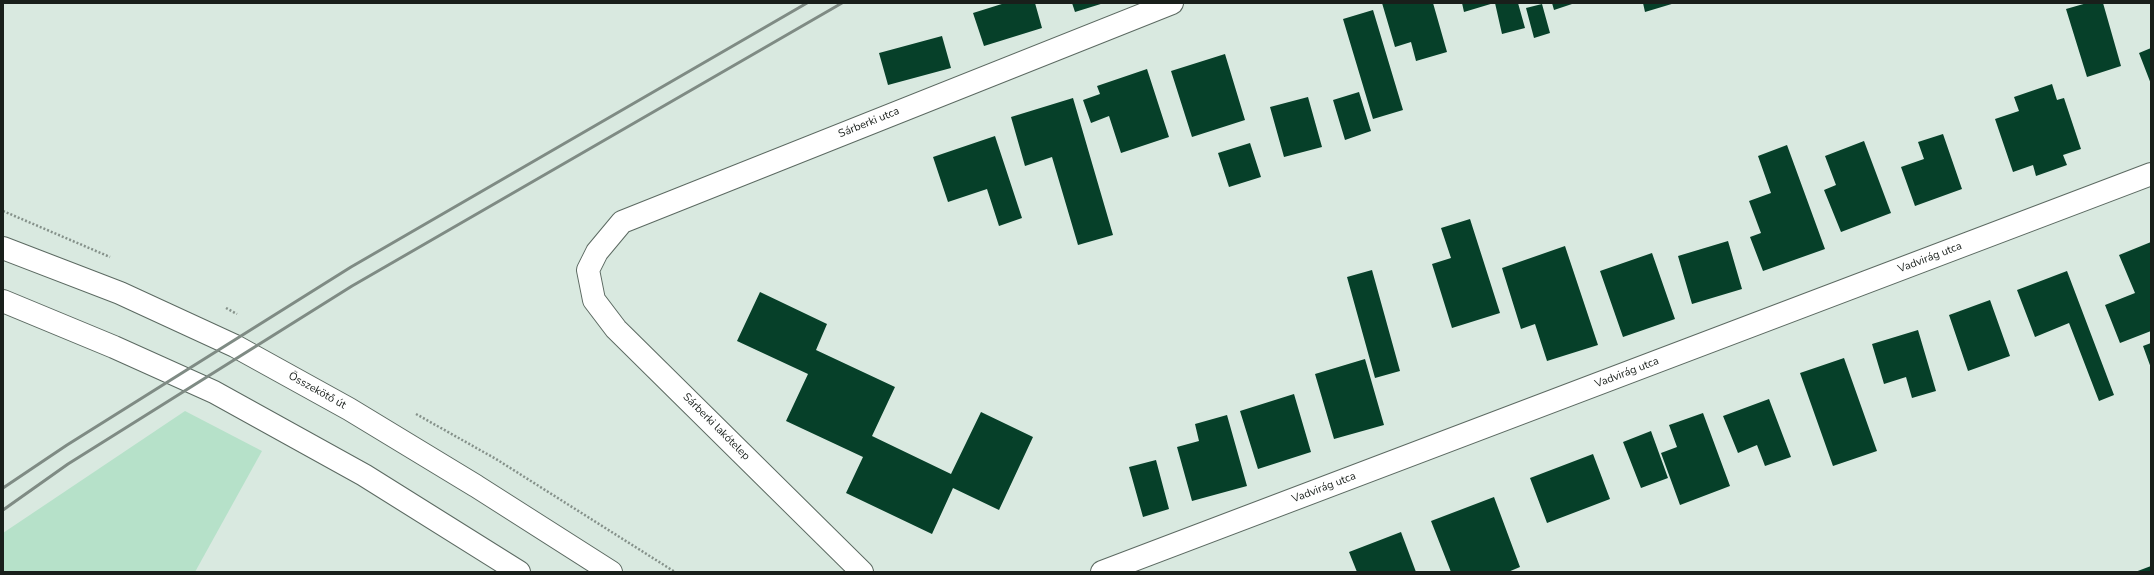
<!DOCTYPE html>
<html>
<head>
<meta charset="utf-8">
<style>
	body { margin:0 }
	#map { position:relative; width:2154px; height:575px; overflow:hidden; background:#d9e9e0; font-family:"Nunito Sans",sans-serif }
	canvas { display:block }
	.frame { position:absolute; inset:0; border:4px solid #191f1b; pointer-events:none }
</style>
</head>
<body>
<div id="map">
<canvas width="2154" height="575"></canvas>
<div class="frame"></div>
</div>
<script>
const ctx = document.querySelector('canvas').getContext('2d');
ctx.lineJoin = 'round';
function fillPath(path, color) {
  ctx.fillStyle = color;
  ctx.fill(path, 'evenodd');
}
function shape(rows) {
  const path = new Path2D();
  for (const r of rows) {
    path.moveTo(r[0], r[1]);
    for (let i = 2; i < r.length; i += 2) path.lineTo(r[i], r[i + 1]);
  }
  return path;
}
function stroke(path, color, width, dash) {
  ctx.strokeStyle = color;
  ctx.lineWidth = width;
  ctx.lineCap = dash ? 'butt' : 'round';
  ctx.setLineDash(dash || []);
  ctx.stroke(path);
}
function label(font, color, halo, rows, align = 'center') {
  ctx.font = font + ' "Nunito Sans",sans-serif';
  ctx.lineWidth = 4;
  ctx.setLineDash([]);
  ctx.textBaseline = 'middle';
  ctx.strokeStyle = halo;
  ctx.fillStyle = color;
  for (const [text, x, y, turn = 0] of rows) {
    ctx.save();
    ctx.translate(x, y);
    ctx.rotate((+turn || 0) * Math.PI / 180);
    ctx.textAlign = isNaN(turn) ? turn : align;
    if (halo) ctx.strokeText(text, 0, 0);
    ctx.fillText(text, 0, 0);
    ctx.restore();
  }
}
const green = shape([
	[185,411,262,451,195,572,3,572,3,533]
]);
const building = shape([
	[1005,3,1035,3,1042,28,984,46,973,13],
	[1072,3,1104,3,1075,12],
	[1382,3,1433,3,1447,52,1416,61,1411,42,1395,47],
	[1462,3,1494,3,1464,12],
	[1495,3,1518,3,1525,28,1502,34],
	[1552,3,1575,3,1554,10],
	[1643,3,1675,3,1645,12],
	[2087,3,2103,3,2121,66,2087,77,2066,9],
	[1542,4,1550,33,1534,38,1526,8],
	[1373,10,1403,110,1373,119,1343,19],
	[942,36,951,68,888,85,879,53],
	[2151,48,2151,84,2139,53],
	[1225,54,1245,120,1192,137,1171,71],
	[1147,69,1169,137,1121,153,1109,116,1091,123,1083,100,1100,94,1097,86],
	[2052,84,2057,100,2064,98,2081,149,2063,155,2067,165,2036,176,2033,165,2013,172,1995,119,2019,111,2014,97],
	[1359,92,1371,131,1345,140,1333,100],
	[1308,97,1322,147,1284,157,1270,107],
	[1073,98,1113,235,1078,245,1052,157,1025,166,1011,117],
	[1943,134,1962,189,1915,206,1901,167,1924,159,1918,142],
	[995,136,1022,218,999,226,987,189,948,202,933,157],
	[1864,141,1891,213,1841,232,1824,190,1836,185,1825,156],
	[1250,143,1261,177,1229,187,1218,153],
	[1787,145,1825,249,1763,271,1750,237,1761,233,1749,201,1771,193,1758,156],
	[1470,219,1500,313,1452,328,1432,264,1451,258,1441,228],
	[1728,241,1742,289,1692,304,1678,256],
	[2151,242,2151,331,2120,343,2105,305,2135,293,2119,255],
	[1565,246,1598,345,1547,361,1535,324,1521,329,1502,268],
	[1652,253,1675,319,1623,337,1600,271],
	[1372,270,1400,371,1375,378,1347,277],
	[2067,271,2114,395,2099,401,2069,323,2035,337,2017,290],
	[760,292,827,324,816,350,895,387,872,436,951,474,981,412,1033,437,999,510,953,488,932,534,846,493,863,457,786,421,808,374,737,341],
	[1990,300,2010,356,1968,371,1949,315],
	[1918,330,1936,391,1912,398,1906,377,1884,384,1872,344],
	[2151,343,2151,368,2143,346],
	[1844,358,1877,451,1833,466,1800,373],
	[1365,359,1384,425,1334,439,1315,374],
	[1294,394,1311,452,1258,469,1240,411],
	[1769,399,1791,457,1765,466,1757,445,1738,453,1723,416],
	[1703,413,1730,486,1680,505,1661,453,1677,447,1669,425],
	[1227,415,1247,486,1192,501,1177,447,1199,441,1195,424],
	[1651,431,1668,478,1641,488,1623,442],
	[1593,454,1610,499,1547,523,1530,478],
	[1156,460,1169,509,1143,517,1129,467],
	[1494,497,1520,567,1508,572,1451,572,1431,521],
	[1401,532,1416,572,1357,572,1349,552],
	[2151,566,2151,572,2135,572]
]);
const path = shape([
	[3,211,110,257],
	[226,308,237,314],
	[416,414,496,459,675,572]
]);
const street = shape([
	[862,572,616,329,594,300,588,270,597,252,622,222,1172,3],
	[1102,572,2151,174]
]);
const secondary = shape([
	[3,248,120,293,235,346,349,409,476,486,611,572],
	[3,301,114,347,214,392,364,475,519,572]
]);
const rail = shape([
	[3,488,67,445,351,267,807,3],
	[3,510,68,464,352,286,842,3]
]);
const streetNames = [
	["Sárberki utca",869,123,-22],
	["Vadvirág utca",1930,258,-21],
	["Vadvirág utca",1627,373,-21],
	["Összekötő út",317,391,29],
	["Sárberki lakótelep",716,427,45],
	["Vadvirág utca",1324,488,-21]
];
fillPath(green, '#b6e1c9');
fillPath(building, '#064029');
stroke(street, '#5c6a62', 24);
stroke(secondary, '#5c6a62', 24);
stroke(path, '#85918a', 2.5, [2, 2]);
stroke(street, '#fff', 22);
stroke(secondary, '#fff', 22);
stroke(rail, '#7f8b84', 3);
label('11px', '#191f1b', '#fff', streetNames);
</script>
</body>
</html>
